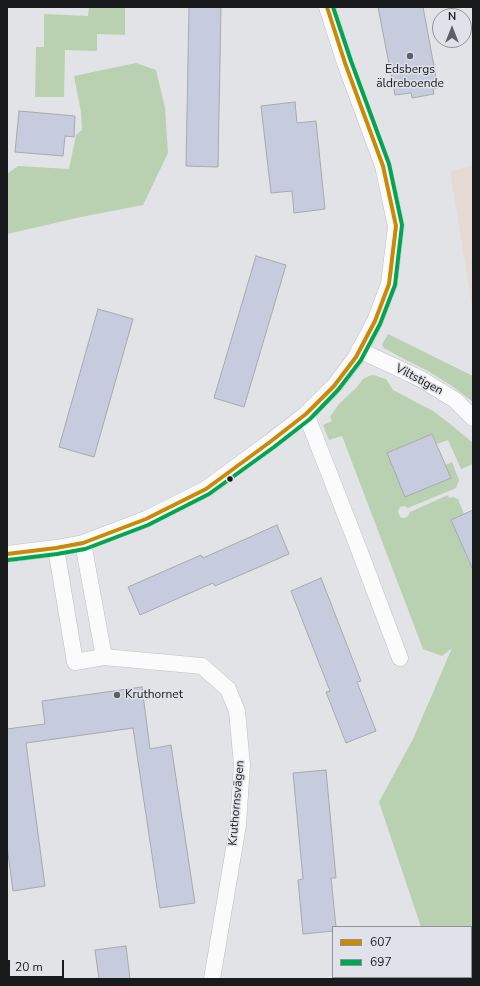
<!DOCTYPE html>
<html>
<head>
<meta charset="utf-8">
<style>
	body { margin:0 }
	#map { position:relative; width:480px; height:986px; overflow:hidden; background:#e2e3e7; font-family:"Nunito Sans",sans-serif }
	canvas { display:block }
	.frame { position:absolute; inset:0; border:8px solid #191a1c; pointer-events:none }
	.legend { position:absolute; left:332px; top:926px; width:140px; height:52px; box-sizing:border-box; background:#e0e2e9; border:1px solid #909297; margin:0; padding:5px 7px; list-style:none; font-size:12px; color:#191a1c }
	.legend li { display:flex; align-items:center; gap:8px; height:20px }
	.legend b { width:20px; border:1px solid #909297 }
	.north { position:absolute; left:432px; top:8px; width:40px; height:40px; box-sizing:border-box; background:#e0e2e9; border:1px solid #909297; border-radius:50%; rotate:0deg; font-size:11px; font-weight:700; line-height:16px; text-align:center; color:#191a1c }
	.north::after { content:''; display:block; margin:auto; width:14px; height:18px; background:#5f6063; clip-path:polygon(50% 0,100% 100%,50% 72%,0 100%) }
	.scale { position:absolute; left:8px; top:960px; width:56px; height:18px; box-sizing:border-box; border:2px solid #191a1c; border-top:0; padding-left:5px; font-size:12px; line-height:14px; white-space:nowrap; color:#191a1c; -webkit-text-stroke:3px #e0e2e9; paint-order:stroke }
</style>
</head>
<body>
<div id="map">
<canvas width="480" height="986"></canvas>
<div class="frame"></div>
<ul class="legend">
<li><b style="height:5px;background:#cb8a06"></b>607</li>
<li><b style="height:5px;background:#00a651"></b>697</li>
</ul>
<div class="north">N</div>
<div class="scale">20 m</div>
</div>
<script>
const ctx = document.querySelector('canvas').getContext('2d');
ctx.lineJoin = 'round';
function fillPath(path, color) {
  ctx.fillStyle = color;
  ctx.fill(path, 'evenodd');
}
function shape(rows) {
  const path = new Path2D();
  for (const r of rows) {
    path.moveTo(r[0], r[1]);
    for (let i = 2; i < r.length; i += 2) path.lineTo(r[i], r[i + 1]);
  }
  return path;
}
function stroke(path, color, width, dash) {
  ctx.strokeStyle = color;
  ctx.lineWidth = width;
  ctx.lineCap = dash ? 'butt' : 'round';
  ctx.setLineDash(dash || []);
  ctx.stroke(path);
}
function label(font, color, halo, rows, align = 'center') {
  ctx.font = font + ' "Nunito Sans",sans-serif';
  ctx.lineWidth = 3;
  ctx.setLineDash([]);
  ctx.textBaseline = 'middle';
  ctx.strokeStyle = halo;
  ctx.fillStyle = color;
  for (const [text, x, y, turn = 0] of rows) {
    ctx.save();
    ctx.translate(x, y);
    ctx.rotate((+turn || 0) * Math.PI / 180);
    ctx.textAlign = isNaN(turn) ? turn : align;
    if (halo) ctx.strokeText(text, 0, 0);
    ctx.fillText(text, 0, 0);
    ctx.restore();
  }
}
const education = shape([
	[473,166,473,312,450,171]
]);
const green = shape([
	[89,7,125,7,125,35,97,34,97,51,65,50,64,97,35,97,36,47,44,47,44,14,88,16],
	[136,63,156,70,165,108,168,153,143,205,81,217,7,234,7,174,18,166,69,169,76,135,82,130,81,112,74,76],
	[388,334,473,376,473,402,452,386,428,371,402,358,384,348,382,345],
	[373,375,386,379,393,390,433,411,454,427,473,443,473,464,461,469,448,440,437,444,432,434,387,453,445,465,452,462,459,480,456,488,408,508,405,506,400,507,398,511,399,514,401,518,405,518,408,516,410,512,448,495,449,498,453,497,458,499,464,514,451,520,471,564,473,564,473,979,438,979,437,977,471,977,471,927,421,927,379,802,413,739,452,648,442,656,423,649,342,436,329,440,323,425,332,421,330,417,339,404,357,387,363,379,369,376],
	[365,977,421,977,421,979,365,979]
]);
const building = shape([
	[189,7,221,7,218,167,186,166,189,7],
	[378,7,423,7,438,88,433,89,434,94,412,98,411,93,395,95,378,7],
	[295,102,297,123,316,121,325,209,294,213,292,191,271,193,261,106,295,102],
	[19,111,75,116,74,137,65,136,63,156,15,152,19,111],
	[256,256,286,265,244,407,214,398,256,256],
	[98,309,133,319,94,457,59,447,98,309],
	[432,434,451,478,405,497,387,453,432,434],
	[473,510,473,570,451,520,473,510],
	[277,525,289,554,215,586,213,583,140,615,128,587,201,555,203,558,277,525],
	[321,578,361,681,357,682,376,731,346,743,326,692,330,691,291,591,321,578],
	[142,687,150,749,171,745,195,903,160,908,133,728,26,743,45,886,13,891,7,846,7,729,45,724,42,701,142,687],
	[326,770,336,878,331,878,336,927,333,927,333,931,303,934,298,880,303,879,293,773,326,770],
	[126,946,130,979,99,979,95,950,126,946]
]);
const minor = shape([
	[359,350,421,379,455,400,473,418],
	[306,414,358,547,400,658],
	[83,543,104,657],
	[56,548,75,662,104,657,202,666,228,689,237,711,242,765,238,825,212,979],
	[7,554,56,548,83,543,146,519,206,489,270,442,306,414,334,386,356,357,375,321,389,284,396,226,383,166,345,63,327,7]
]);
const bus1 = shape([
	[7,554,56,548,83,543,146,519,206,489,270,442,306,414,334,386,356,357,375,321,389,284,396,226,383,166,345,63,327,7]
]);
const bus2 = shape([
	[8,560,57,554,85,549,148,525,209,494,274,447,310,419,338,390,361,360,380,324,395,285,402,225,389,164,351,61,333,7]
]);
const markers = [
	[410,56,4,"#5f6063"],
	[230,479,3.5,"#191a1c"],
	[117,695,4,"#5f6063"]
];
const poiNames = [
	["Edsbergs",410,70],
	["äldreboende",410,84],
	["Kruthornet",125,695,"left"]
];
const streetNames = [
	["Viltstigen",419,380,28],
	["Kruthornsvägen",237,803,-85]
];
fillPath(education, '#e5dbd4');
fillPath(green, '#b9d1b1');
fillPath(building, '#c7cbde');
stroke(building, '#a8a9ac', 1);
stroke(minor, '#bebfc2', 17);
stroke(minor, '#fbfbfb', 16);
stroke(bus1, '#cb8a06', 4);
stroke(bus2, '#00a651', 4);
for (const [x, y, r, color] of markers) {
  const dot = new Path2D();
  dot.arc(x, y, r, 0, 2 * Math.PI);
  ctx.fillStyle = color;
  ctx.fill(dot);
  stroke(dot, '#e0e2e9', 1.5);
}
label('12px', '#191a1c', '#e0e2e9', poiNames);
label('12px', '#191a1c', '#e0e2e9', streetNames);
</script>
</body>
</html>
